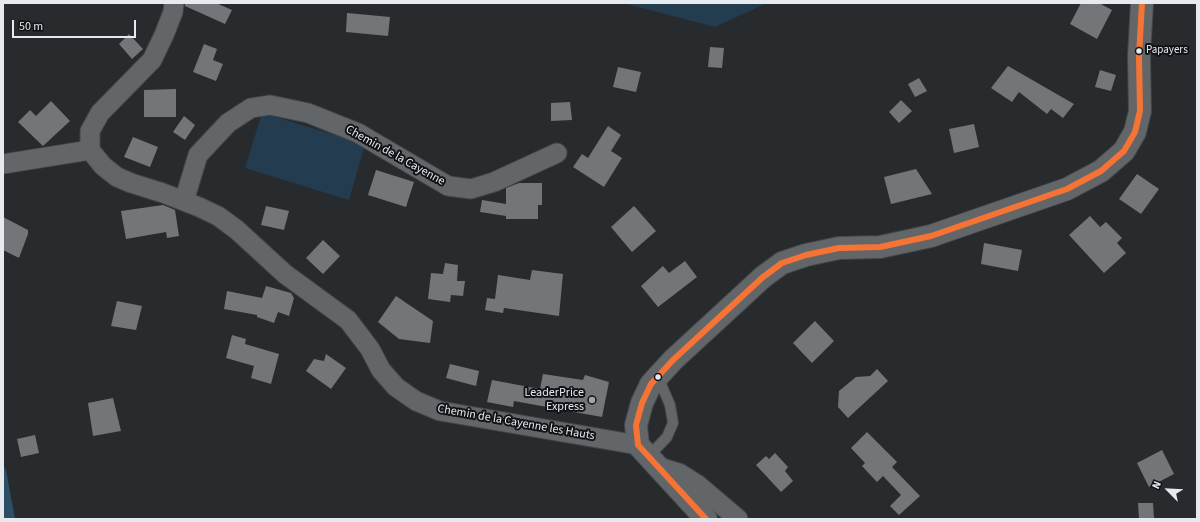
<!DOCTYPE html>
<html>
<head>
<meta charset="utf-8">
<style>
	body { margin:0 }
	#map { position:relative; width:1200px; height:522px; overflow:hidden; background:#282b2d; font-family:"Source Sans 3",sans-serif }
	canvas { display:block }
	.frame { position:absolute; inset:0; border:4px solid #e6eaee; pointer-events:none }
	.north { position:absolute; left:1148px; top:470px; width:40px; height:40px; -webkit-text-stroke:3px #111316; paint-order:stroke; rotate:294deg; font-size:11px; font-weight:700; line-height:16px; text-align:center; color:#e6eaee }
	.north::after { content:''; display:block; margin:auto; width:14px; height:18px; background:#e6eaee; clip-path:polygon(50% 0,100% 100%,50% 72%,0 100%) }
	.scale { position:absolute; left:12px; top:20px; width:124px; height:18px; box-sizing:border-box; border:2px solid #e6eaee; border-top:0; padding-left:5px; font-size:12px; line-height:14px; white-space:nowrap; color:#e6eaee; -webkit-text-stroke:3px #111316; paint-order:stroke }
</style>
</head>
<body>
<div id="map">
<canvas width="1200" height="522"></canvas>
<div class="frame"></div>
<div class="north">N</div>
<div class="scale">50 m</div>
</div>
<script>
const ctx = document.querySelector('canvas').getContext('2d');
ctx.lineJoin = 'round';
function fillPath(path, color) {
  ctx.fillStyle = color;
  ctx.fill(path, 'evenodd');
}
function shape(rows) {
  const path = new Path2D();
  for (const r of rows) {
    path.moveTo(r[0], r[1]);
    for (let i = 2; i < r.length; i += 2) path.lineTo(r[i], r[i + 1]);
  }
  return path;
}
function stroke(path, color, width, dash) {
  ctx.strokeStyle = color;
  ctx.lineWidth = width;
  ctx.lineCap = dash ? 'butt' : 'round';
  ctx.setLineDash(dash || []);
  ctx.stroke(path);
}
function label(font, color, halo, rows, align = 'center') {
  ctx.font = font + ' "Source Sans 3",sans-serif';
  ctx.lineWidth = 4;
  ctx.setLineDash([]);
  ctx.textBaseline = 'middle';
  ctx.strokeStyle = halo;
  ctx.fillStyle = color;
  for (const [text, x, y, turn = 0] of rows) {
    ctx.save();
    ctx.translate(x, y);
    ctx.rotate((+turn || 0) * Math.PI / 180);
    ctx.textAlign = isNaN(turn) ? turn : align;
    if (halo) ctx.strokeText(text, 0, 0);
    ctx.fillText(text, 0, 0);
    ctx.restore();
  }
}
const green = shape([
	[623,3,767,3,715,27],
	[262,113,365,144,349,200,245,168]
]);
const forest = shape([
	[3,465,6,470,15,519,3,519]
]);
const building = shape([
	[185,3,216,3,232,10,225,24,185,6],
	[1081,3,1099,3,1112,10,1097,39,1070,24],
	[347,13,390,17,388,36,346,32],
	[129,34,143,49,132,59,119,44],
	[204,44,217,49,213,60,223,64,216,81,193,72],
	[710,47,724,48,722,68,708,67],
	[1008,66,1074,104,1063,118,1051,109,1047,114,1019,92,1012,102,991,88],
	[618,67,641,72,636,92,613,87],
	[1100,70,1116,75,1111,91,1095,87],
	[919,78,927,91,915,97,908,84],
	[176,89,176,117,144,117,144,90],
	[901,100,912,111,899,123,889,112],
	[51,101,70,121,43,146,18,122,30,110,36,116],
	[570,102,572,120,551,121,551,103],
	[184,116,195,125,185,140,173,132],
	[974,124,979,147,954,153,949,129],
	[608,126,621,135,611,151,622,158,604,187,573,167,582,154,588,158],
	[133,137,158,147,150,167,124,157],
	[916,169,932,194,891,204,884,177],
	[376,170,414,182,406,207,368,195],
	[1137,174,1159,189,1141,214,1119,199],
	[519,183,542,183,542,205,538,205,538,219,506,219,506,216,480,212,482,200,506,204,506,188],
	[163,205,175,210,179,236,167,238,166,232,126,239,121,211],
	[266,206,289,211,284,230,261,225],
	[634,206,656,231,632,252,611,227],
	[1090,216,1100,227,1106,222,1122,238,1117,243,1126,253,1104,273,1069,235],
	[3,217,28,230,28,234,19,258,3,250],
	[323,240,340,256,323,274,306,258],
	[984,243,1022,250,1018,271,981,264],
	[685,261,697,277,658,307,641,286,663,266,669,273],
	[445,263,458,265,457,281,465,281,463,296,451,295,450,302,428,299,431,273,443,274],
	[532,270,563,274,559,316,504,308,503,313,485,310,487,298,495,299,498,275,530,280],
	[266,286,291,293,294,298,289,316,278,312,274,323,257,317,257,315,224,309,227,291,262,298],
	[396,296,433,321,430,343,399,339,378,322],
	[117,301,142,306,136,330,111,326],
	[815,321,834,341,812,363,793,343],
	[232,335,246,339,245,344,279,354,271,384,251,378,254,366,226,358],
	[326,354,346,368,331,389,306,371,314,359,324,361],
	[450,364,479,371,476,386,446,378],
	[877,369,888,381,848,418,838,407,839,391,856,377,870,376],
	[543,374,583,380,585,375,609,382,602,417,514,401,513,407,487,402,492,380,540,389],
	[113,398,121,431,93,436,88,403],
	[867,432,897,462,892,467,920,496,899,515,890,506,901,495,883,476,877,482,862,466,865,463,851,448],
	[35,435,39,453,21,457,17,439],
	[1162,450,1174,474,1149,487,1137,463],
	[775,453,788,467,785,471,793,481,781,492,756,465,766,456,769,459],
	[1138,503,1153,503,1154,519,1139,519]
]);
const service = shape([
	[648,457,667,437,673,423,670,405,658,377]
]);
const minor = shape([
	[174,3,173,12,164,35,152,60,100,113,90,131,90,150,103,166,117,177,131,183,163,193,199,207,218,216,237,230,285,274,348,320,370,349,381,370,396,387,416,401,440,411,638,445],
	[3,164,90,150],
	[184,201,198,155,228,123,251,108,270,105,308,113,358,133,448,186,471,189,494,182,557,153],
	[656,466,679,473,698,485,738,519]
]);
const secondary = shape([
	[706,519,638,445,636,425,642,403,651,384,673,360,763,277,782,263,806,255,839,248,880,247,931,236,1067,189,1101,171,1124,151,1135,132,1140,111,1139,56,1142,3]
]);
const bus1 = shape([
	[706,519,638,445,636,425,642,403,651,384,673,360,763,277,782,263,806,255,839,248,880,247,931,236,1067,189,1101,171,1124,151,1135,132,1140,111,1139,56,1142,3]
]);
const markers = [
	[1139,51,3.5,"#e6eaee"],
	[658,377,3.5,"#e6eaee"],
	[592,400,4,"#a4a7aa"]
];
const busNames = [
	["Papayers",1146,51]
];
const streetNames = [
	["Chemin de la Cayenne",395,156,29],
	["Chemin de la Cayenne les Hauts",516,423,10]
];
const poiNames = [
	["LeaderPrice",584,393],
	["Express",584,407]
];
fillPath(green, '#233c50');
fillPath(forest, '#2e4e66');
fillPath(building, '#737678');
stroke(service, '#444749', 12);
stroke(minor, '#444749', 21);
stroke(secondary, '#444749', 24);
stroke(service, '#636668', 10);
stroke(minor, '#636668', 19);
stroke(secondary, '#636668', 22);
stroke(bus1, '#f57335', 6);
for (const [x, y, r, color] of markers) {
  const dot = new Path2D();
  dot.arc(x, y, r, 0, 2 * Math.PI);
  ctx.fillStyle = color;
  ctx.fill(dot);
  stroke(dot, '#111316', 1.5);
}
label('11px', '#e6eaee', '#111316', busNames, 'left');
label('12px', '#e6eaee', '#111316', streetNames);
label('12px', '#e6eaee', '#111316', poiNames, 'right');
</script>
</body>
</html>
